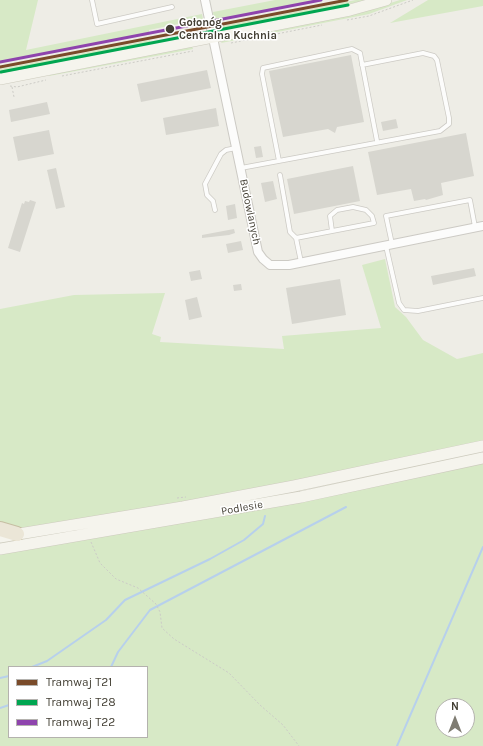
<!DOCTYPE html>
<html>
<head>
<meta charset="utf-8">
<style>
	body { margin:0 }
	#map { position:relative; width:483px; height:746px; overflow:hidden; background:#eeede6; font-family:Karla,sans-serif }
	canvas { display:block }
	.legend { position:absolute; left:8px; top:666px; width:140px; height:72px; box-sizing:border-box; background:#fff; border:1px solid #b4b2ae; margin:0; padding:5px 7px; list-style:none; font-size:12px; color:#433f34 }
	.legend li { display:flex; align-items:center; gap:8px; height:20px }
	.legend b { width:20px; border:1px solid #b4b2ae }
	.north { position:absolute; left:435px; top:698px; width:40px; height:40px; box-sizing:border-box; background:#fff; border:1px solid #b4b2ae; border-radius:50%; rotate:0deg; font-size:11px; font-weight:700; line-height:16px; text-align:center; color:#433f34 }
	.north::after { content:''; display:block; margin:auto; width:14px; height:18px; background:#7f7c72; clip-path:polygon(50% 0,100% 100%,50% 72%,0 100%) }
</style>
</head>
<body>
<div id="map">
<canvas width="483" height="746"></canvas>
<ul class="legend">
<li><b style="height:5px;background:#7a4b2a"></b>Tramwaj T21</li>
<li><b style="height:5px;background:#00a651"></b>Tramwaj T28</li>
<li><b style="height:5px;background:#8e44ad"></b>Tramwaj T22</li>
</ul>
<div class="north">N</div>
</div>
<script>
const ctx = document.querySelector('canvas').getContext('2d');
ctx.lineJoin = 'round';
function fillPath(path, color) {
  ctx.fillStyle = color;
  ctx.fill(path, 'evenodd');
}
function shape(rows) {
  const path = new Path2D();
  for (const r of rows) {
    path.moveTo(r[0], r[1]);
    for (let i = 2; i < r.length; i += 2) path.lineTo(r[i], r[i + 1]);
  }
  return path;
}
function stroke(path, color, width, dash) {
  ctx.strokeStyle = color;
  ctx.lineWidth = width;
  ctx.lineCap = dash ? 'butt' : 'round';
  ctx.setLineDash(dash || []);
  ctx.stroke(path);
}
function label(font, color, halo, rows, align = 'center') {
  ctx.font = font + ' Karla,sans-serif';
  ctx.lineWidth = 3;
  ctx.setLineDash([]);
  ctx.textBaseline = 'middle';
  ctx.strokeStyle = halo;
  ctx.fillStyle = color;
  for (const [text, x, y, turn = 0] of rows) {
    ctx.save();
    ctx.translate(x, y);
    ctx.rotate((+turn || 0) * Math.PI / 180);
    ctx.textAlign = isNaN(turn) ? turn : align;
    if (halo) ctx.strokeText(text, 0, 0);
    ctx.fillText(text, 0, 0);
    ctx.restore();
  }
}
const green = shape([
	[0,0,38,0,26,50,202,14,203,19,149,30,149,34,0,62],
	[275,0,321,0,214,21,213,12],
	[356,0,369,0,222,30,219,30,216,27],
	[400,0,407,0,369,14,221,43,223,40,356,14],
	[428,0,483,0,483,6,390,23],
	[150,40,151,44,0,74,0,69],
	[192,46,193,49,49,76,52,73],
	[385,259,395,307,406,317,423,340,457,359,483,353,483,442,301,481,25,529,0,526,0,309,74,295,165,293,152,334,161,337,160,342,284,349,282,336,381,328,362,265],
	[483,462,483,746,0,746,0,553],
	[9,667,147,667,147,737,9,737],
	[443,706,467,706,467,730,443,730]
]);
const stream = shape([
	[32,667,47,661,106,620,125,600,210,559,244,540,263,524,265,516],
	[111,667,118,652,150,610,346,507],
	[0,678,9,676],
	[0,708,9,705],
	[397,746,483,547]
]);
const building = shape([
	[351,55,364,122,337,127,335,133,328,129,283,137,269,71],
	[207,70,211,88,141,102,137,84],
	[47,102,50,114,11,122,9,110],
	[216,108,219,126,166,135,163,118],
	[396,119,398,128,383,131,381,122],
	[49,130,54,154,18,161,13,137],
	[466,133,474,176,441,183,443,195,426,200,425,199,414,201,411,189,377,195,368,152],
	[261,146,263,157,256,158,254,147],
	[353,166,360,201,294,214,287,179],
	[56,168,65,207,56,209,47,170],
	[273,181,277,199,265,202,261,183],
	[30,200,36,202,20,252,8,248,22,203,24,204,25,201,29,202],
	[235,204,237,218,228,220,226,206],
	[234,229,235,233,229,235,202,238,202,235],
	[241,241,243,250,228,253,226,244],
	[474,268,476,276,433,285,431,276],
	[200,270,202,279,191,281,189,272],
	[340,279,346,315,292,324,286,288],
	[241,284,242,290,234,291,233,285],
	[197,297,202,317,189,320,185,300]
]);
const path = shape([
	[347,20,369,16,413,0],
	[195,23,197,22],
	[231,43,322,25],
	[62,76,193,51],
	[10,86,17,87,46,80],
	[12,87,14,97],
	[177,498,186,497],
	[91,542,100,563,116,579,138,588,156,604,160,612,162,628,174,639,229,673,260,705,283,725,299,746]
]);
const lane = shape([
	[92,0,97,24,172,7],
	[279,161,262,74,263,68,352,49,360,53,377,141],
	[241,168,440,131,449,124,449,118,437,60,434,56,423,53,362,65],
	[280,175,290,232,296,238,374,223,372,216,366,210,353,207,337,210,330,216,332,231],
	[215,210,213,201,207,195,205,184,221,154,226,150,236,148],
	[296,238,301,262],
	[392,244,386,216,470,200,475,227],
	[386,246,399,303,404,310,418,311,483,298]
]);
const street = shape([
	[205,0,258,252,263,259,270,265,289,265,483,226]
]);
const secondary = shape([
	[0,79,350,10,386,0],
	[0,537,183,507,294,486,483,446],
	[0,549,301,497,483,458]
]);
const highway = shape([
	[0,529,17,534]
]);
const tram1 = shape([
	[0,67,347,0]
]);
const tram2 = shape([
	[1,72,348,5]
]);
const tram3 = shape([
	[0,62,321,0]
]);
const markers = [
	[170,29,5,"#433f34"]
];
const stopNames = [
	["Gołonóg",179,23],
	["Centralna Kuchnia",179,36]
];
const streetNames = [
	["Budowlanych",250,212,78],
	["Podlesie",242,508,-10]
];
fillPath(green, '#d7e9c6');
stroke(stream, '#b7d0ec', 2);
fillPath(building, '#d7d6cf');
stroke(lane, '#cccac4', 5.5);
stroke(street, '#cccac4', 10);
stroke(secondary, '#cdcbbe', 12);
stroke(highway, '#c5bea2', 16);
stroke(path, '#cccbc6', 1, [2, 2]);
stroke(lane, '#fcfcfb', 4);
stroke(street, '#fcfcfb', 8);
stroke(secondary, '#f5f4ed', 11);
stroke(highway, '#ebe6d7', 14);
stroke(tram1, '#7a4b2a', 3);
stroke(tram2, '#00a651', 3);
stroke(tram3, '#8e44ad', 3);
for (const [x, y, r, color] of markers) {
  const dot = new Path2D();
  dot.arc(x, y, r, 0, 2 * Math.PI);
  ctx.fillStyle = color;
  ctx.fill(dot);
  stroke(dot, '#fff', 1.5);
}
label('bold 11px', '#433f34', '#fff', stopNames, 'left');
label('11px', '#433f34', '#fff', streetNames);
</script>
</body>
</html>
